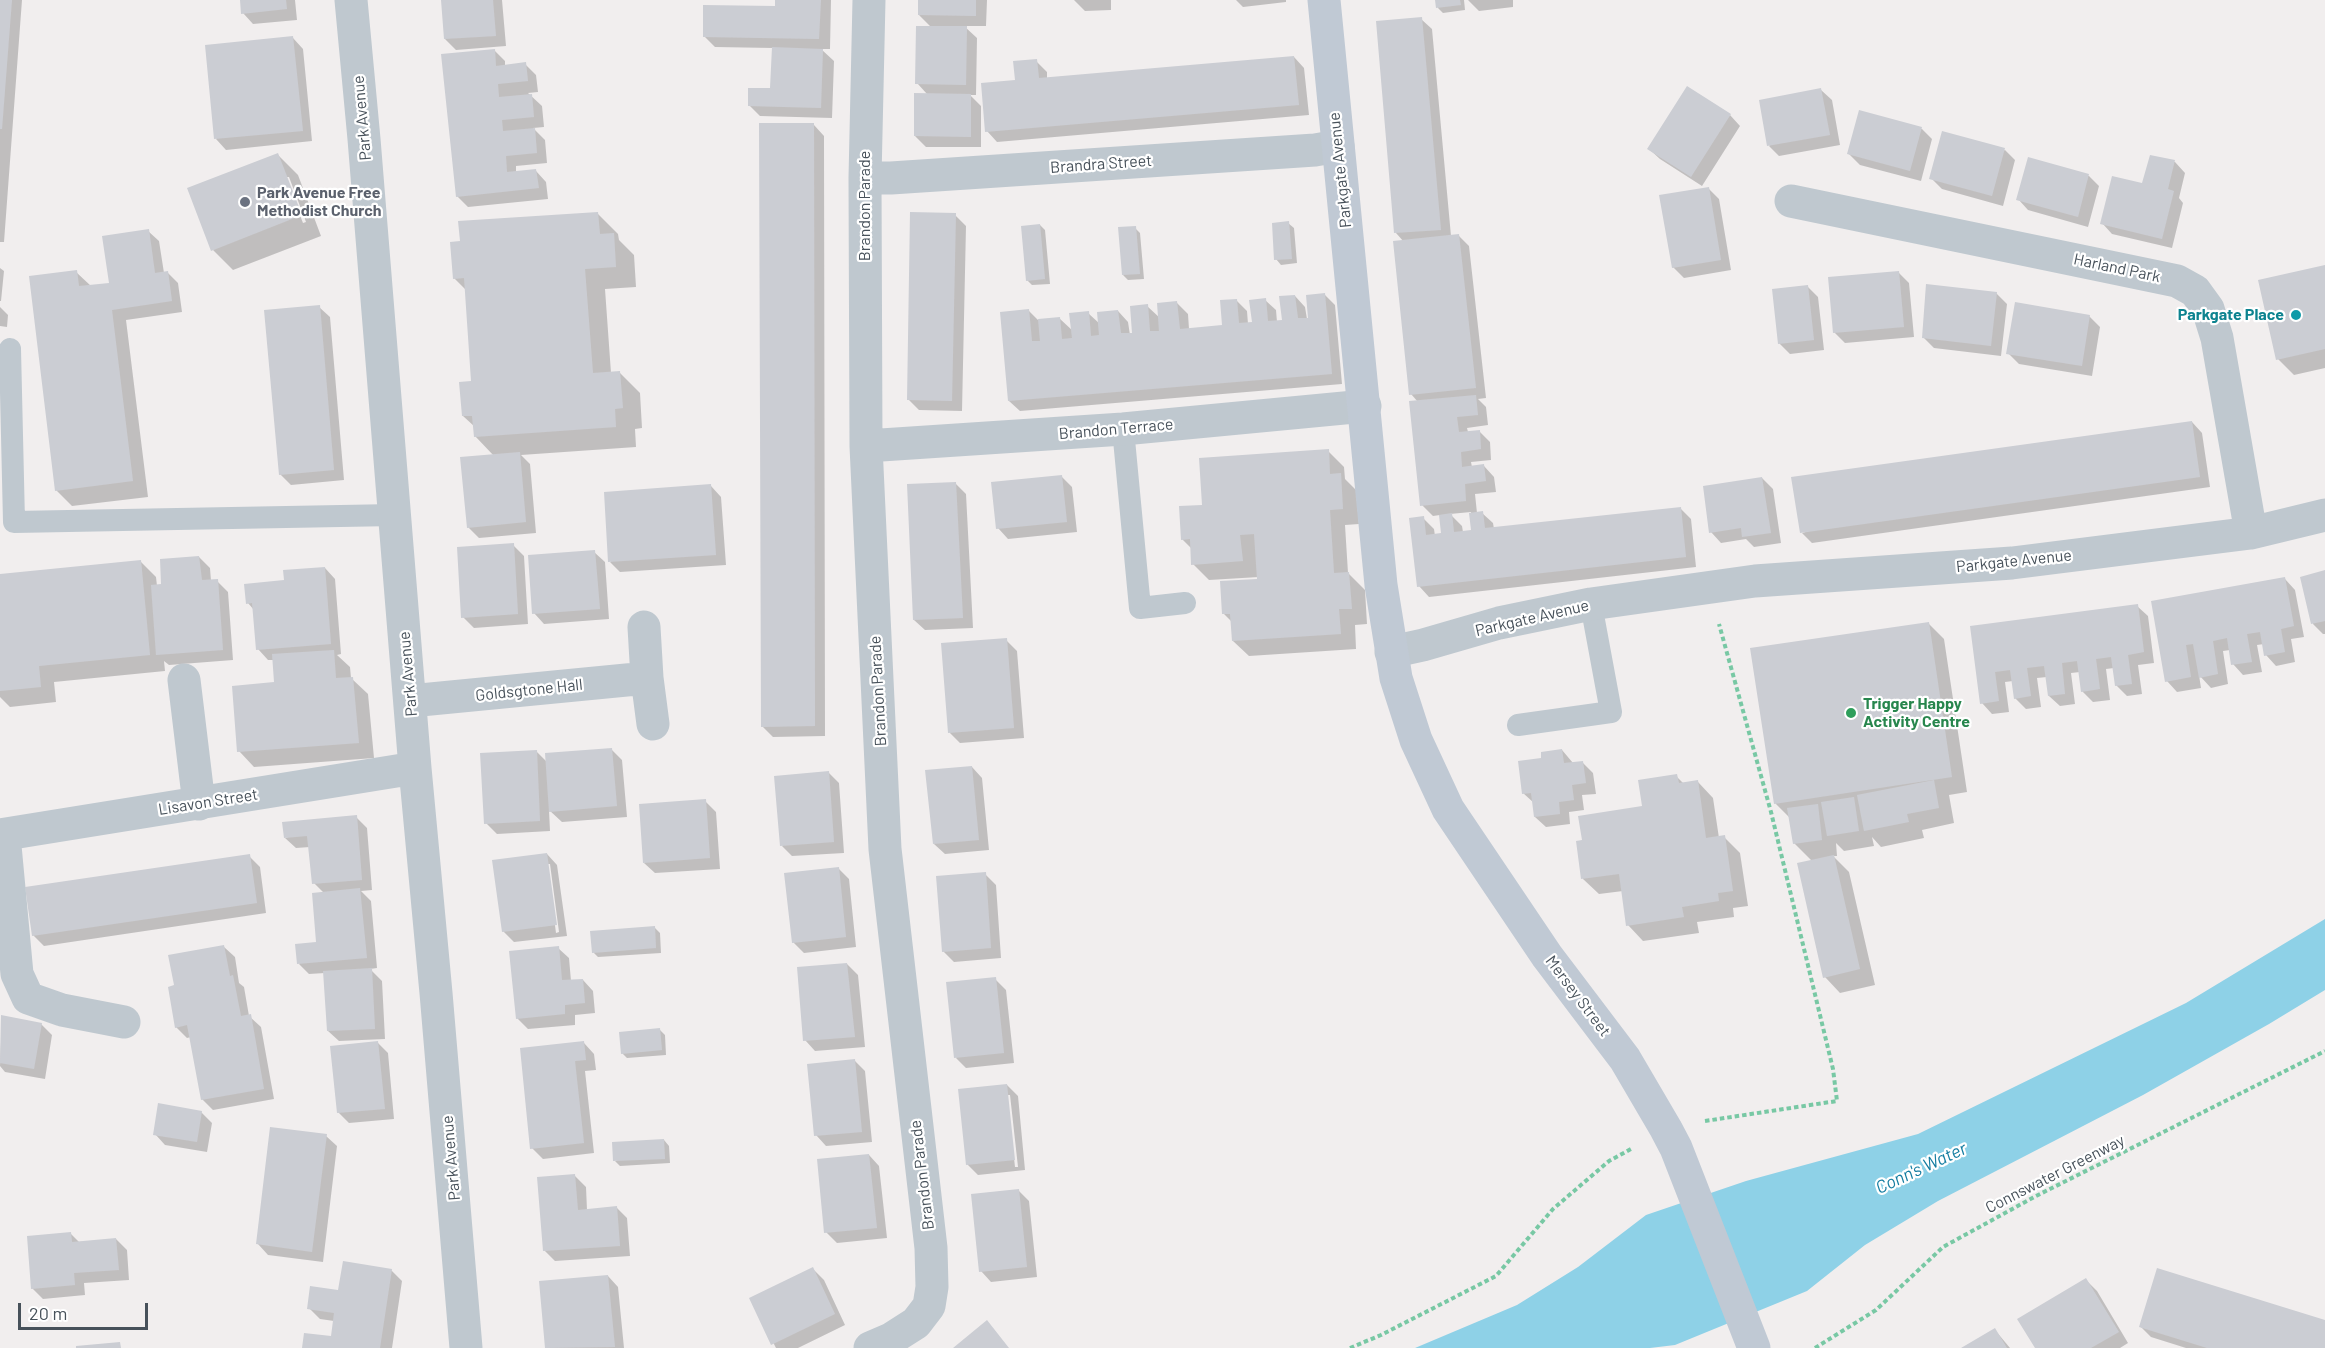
<!DOCTYPE html>
<html>
<head>
<meta charset="utf-8">
<style>
	body { margin:0 }
	#map { position:relative; width:2325px; height:1348px; overflow:hidden; background:#f1eeee; font-family:Barlow,sans-serif }
	canvas { display:block }
	.scale { position:absolute; left:18px; top:1303px; width:130px; height:27px; box-sizing:border-box; border:3px solid #47515a; border-top:0; padding-left:8px; font-size:18px; line-height:21px; white-space:nowrap; color:#47515a; -webkit-text-stroke:4px #fff; paint-order:stroke }
</style>
</head>
<body>
<div id="map">
<canvas width="2325" height="1348"></canvas>
<div class="scale">20 m</div>
</div>
<script>
const ctx = document.querySelector('canvas').getContext('2d');
ctx.lineJoin = 'round';
function fillPath(path, color) {
  ctx.fillStyle = color;
  ctx.fill(path, 'evenodd');
}
function shape(rows) {
  const path = new Path2D();
  for (const r of rows) {
    path.moveTo(r[0], r[1]);
    for (let i = 2; i < r.length; i += 2) path.lineTo(r[i], r[i + 1]);
  }
  return path;
}
function stroke(path, color, width, dash) {
  ctx.strokeStyle = color;
  ctx.lineWidth = width;
  ctx.lineCap = dash ? 'butt' : 'round';
  ctx.setLineDash(dash || []);
  ctx.stroke(path);
}
function label(font, color, halo, rows, align = 'center') {
  ctx.font = font + ' Barlow,sans-serif';
  ctx.lineWidth = 4.5;
  ctx.setLineDash([]);
  ctx.textBaseline = 'middle';
  ctx.strokeStyle = halo;
  ctx.fillStyle = color;
  for (const [text, x, y, turn = 0] of rows) {
    ctx.save();
    ctx.translate(x, y);
    ctx.rotate((+turn || 0) * Math.PI / 180);
    ctx.textAlign = isNaN(turn) ? turn : align;
    if (halo) ctx.strokeText(text, 0, 0);
    ctx.fillText(text, 0, 0);
    ctx.restore();
  }
}
const water = shape([
	[2325,919,2325,990,2269,1024,2143,1095,1938,1201,1865,1245,1807,1291,1675,1345,1650,1348,1415,1348,1517,1305,1578,1267,1646,1215,1746,1181,1918,1134,2186,1003]
]);
const shadow = shape([
	[0,0,22,0,4,242,0,242],
	[241,0,295,0,297,20,253,24,243,13],
	[443,0,502,0,506,46,456,50,445,39],
	[777,0,831,0,830,49,821,49,834,61,832,118,760,116,749,105,772,90,773,48,715,47,704,36,776,8],
	[919,0,987,0,986,26,964,26,977,38,976,95,970,95,981,106,981,147,926,147,915,136,927,94,917,83,932,28,919,15],
	[1074,0,1111,0,1111,10,1085,11],
	[1236,0,1286,0,1286,2,1243,7],
	[1437,0,1464,0,1465,10,1443,13,1438,8],
	[1468,0,1513,0,1513,7,1479,11],
	[1421,19,1432,29,1451,236,1459,236,1469,246,1486,398,1478,399,1486,407,1488,425,1467,428,1468,432,1479,431,1490,442,1491,460,1471,462,1472,467,1484,466,1494,477,1496,492,1475,494,1477,513,1482,513,1493,523,1494,529,1680,508,1691,519,1696,567,1429,597,1419,586,1423,518,1434,529,1435,536,1443,535,1440,515,1433,516,1422,505,1418,402,1411,394,1404,242,1396,233],
	[1471,512,1473,531,1463,532,1462,526,1450,514],
	[293,38,303,49,312,141,226,150,216,139],
	[494,50,505,61,505,66,525,64,536,75,538,92,528,93,542,106,544,127,533,128,545,140,547,163,516,166,516,173,536,171,546,182,548,199,468,207,457,196],
	[1294,57,1304,68,1309,115,997,142,987,131,1017,81,1036,61,1047,72,1047,78],
	[1821,90,1832,100,1840,145,1779,156,1769,146],
	[1860,112,1922,129,1932,139,1921,181,1860,165,1849,154],
	[1730,115,1740,126,1702,186,1660,159,1649,149],
	[814,125,824,136,825,736,773,737,762,726],
	[2005,150,2015,160,2003,206,1942,189,1931,178],
	[277,154,298,175,321,236,233,270,213,250],
	[285,177,289,177,306,222,303,223],
	[2151,156,2175,162,2185,173,2179,198,2183,203,2172,248,2112,234,2102,223,2143,185],
	[2029,159,2089,176,2099,186,2088,227,2028,210,2018,199],
	[1708,188,1719,199,1731,270,1684,278,1673,267],
	[598,214,618,234,619,240,634,255,636,287,605,289,611,373,619,372,640,393,642,428,635,429,636,447,521,455,530,464,536,533,479,538,468,527,494,456,475,436,475,427,463,416,472,382,466,290,454,278],
	[955,215,966,226,962,411,919,410,908,399],
	[1288,223,1294,228,1297,263,1281,265,1276,259],
	[1040,225,1045,230,1050,284,1032,285,1027,280],
	[1135,228,1140,233,1144,279,1128,280,1123,275],
	[148,231,159,241,164,273,167,272,178,283,182,312,126,320,148,497,72,506,56,490,76,272,91,286,110,284],
	[2325,267,2325,368,2294,375,2278,359],
	[0,268,4,271,1,301,0,301],
	[1899,273,1909,283,1914,337,1845,343,1834,332],
	[1807,286,1818,297,1824,350,1790,354,1779,343],
	[1996,293,2007,304,2001,356,1934,348,1923,337],
	[1325,295,1335,305,1342,384,1020,411,1009,401,1029,311,1038,320,1059,318,1073,331,1088,313,1100,324,1118,311,1128,322,1130,335,1134,334,1147,306,1160,318,1177,303,1188,314,1189,329,1224,326,1236,300,1247,311,1248,324,1253,324,1265,300,1276,310,1277,322,1283,321,1295,296,1305,307,1307,319,1310,319],
	[0,307,8,315,7,327,0,326],
	[319,307,330,317,344,480,291,485,280,474],
	[2089,316,2100,327,2092,376,2019,364,2008,353],
	[2192,422,2202,433,2210,487,1812,543,1802,533],
	[1328,451,1344,467,1345,479,1356,490,1359,524,1345,525,1348,573,1365,590,1367,624,1355,625,1356,649,1249,656,1233,641,1232,622,1224,614,1259,580,1259,577,1209,580,1193,564,1192,549,1182,539,1204,506],
	[1061,476,1072,487,1077,532,1008,539,998,528],
	[1762,478,1773,489,1781,543,1754,547,1746,539,1721,543,1711,532],
	[955,483,966,494,973,628,925,630,914,620],
	[711,486,721,497,726,565,620,572,610,562],
	[513,545,524,556,528,624,474,628,463,617],
	[594,552,605,562,609,619,544,624,534,613],
	[199,557,210,568,211,581,217,581,228,592,233,660,169,665,164,661,165,671,54,682,56,702,10,707,0,697,0,576,140,561,156,577,157,586,163,585],
	[325,568,335,579,341,654,337,655,350,667,351,678,368,694,374,758,254,767,239,751,276,684,274,660,268,660,258,649,254,610,248,603,286,581],
	[2325,572,2325,634,2323,634,2313,624,2302,578],
	[2285,579,2295,590,2304,637,2291,639,2295,662,2276,666,2266,655,2264,644,2257,645,2262,672,2243,675,2233,664,2230,650,2223,651,2228,684,2211,688,2199,675,2201,688,2177,692,2167,681,2152,602],
	[2137,606,2148,616,2154,663,2138,665,2142,694,2127,696,2116,685,2114,668,2106,669,2110,700,2093,702,2082,691,2080,672,2071,673,2075,704,2060,706,2049,696,2047,677,2037,678,2041,707,2026,709,2015,698,2013,681,2005,682,2009,712,1992,714,1982,703,1972,627],
	[1928,623,1944,639,1967,792,1949,795,1954,823,1922,830,1924,838,1881,847,1872,837,1874,846,1844,851,1836,843,1837,856,1833,856,1849,872,1875,985,1840,993,1825,977,1812,861,1794,843,1790,818,1775,803],
	[1006,640,1017,651,1024,738,960,743,949,732],
	[611,749,622,760,627,817,562,822,549,810,550,831,497,834,486,823,536,751,547,762],
	[1562,750,1573,763,1582,762,1593,773,1596,794,1582,795,1584,810,1569,812,1570,824,1546,827,1535,817,1534,803,1523,793,1542,759],
	[972,767,982,778,989,850,945,854,934,844],
	[828,772,839,783,844,853,792,856,782,846],
	[1676,776,1684,784,1698,782,1713,798,1719,838,1724,837,1740,853,1748,906,1733,908,1734,917,1697,922,1699,933,1643,941,1628,925,1623,891,1599,894,1583,879,1584,841,1644,808],
	[705,801,716,812,720,869,655,873,644,863],
	[356,817,367,828,372,890,361,891,371,901,377,968,370,969,382,981,385,1039,339,1041,328,1031,325,973,309,974,299,964,318,943,324,893,314,883,310,847,296,848,285,838],
	[547,854,557,865,567,936,514,942,503,931],
	[547,864,550,864,559,932,556,933],
	[249,856,260,867,266,913,44,946,33,935],
	[839,869,849,879,856,947,804,953,793,942],
	[985,874,996,885,1001,958,954,962,943,951],
	[655,928,660,933,661,953,598,957,593,952],
	[224,947,235,957,239,983,244,987,249,1016,261,1027,274,1099,213,1110,202,1099,191,1037,187,1038,176,1027],
	[558,948,569,958,571,981,583,980,593,991,595,1013,575,1015,575,1025,528,1029,517,1018],
	[847,964,858,975,865,1047,815,1051,805,1040],
	[995,979,1006,990,1014,1063,966,1068,956,1058],
	[2,1017,41,1024,52,1035,45,1079,5,1072,0,1066],
	[660,1030,665,1035,666,1055,627,1058,622,1053],
	[378,1043,388,1053,394,1119,349,1123,338,1112],
	[584,1043,594,1054,596,1070,585,1071,594,1153,543,1159,532,1148],
	[855,1061,865,1071,872,1142,826,1146,816,1135],
	[1007,1085,1018,1096,1025,1170,978,1175,967,1164],
	[1007,1095,1010,1095,1018,1167,1015,1167],
	[201,1112,212,1123,207,1152,165,1145,155,1134],
	[326,1136,337,1146,323,1262,268,1255,258,1244],
	[664,1140,669,1146,670,1163,620,1166,615,1161],
	[869,1155,879,1166,887,1238,837,1243,826,1232],
	[575,1176,586,1187,587,1210,617,1208,627,1218,630,1256,555,1261,544,1250],
	[1018,1190,1029,1201,1037,1277,991,1282,981,1271],
	[71,1234,79,1242,116,1239,127,1250,129,1280,84,1283,85,1295,43,1299,32,1288],
	[813,1269,824,1280,845,1325,798,1348,776,1348,751,1299],
	[391,1270,402,1281,392,1348,304,1348,332,1338,334,1321,320,1319,309,1308,339,1292],
	[608,1276,618,1287,624,1348,547,1348,541,1282],
	[2086,1280,2097,1291,2128,1343,2120,1348,2036,1348],
	[2325,1322,2325,1348,2186,1348,2151,1337,2140,1326],
	[1995,1330,2010,1348,1964,1348]
]);
const building = shape([
	[0,0,12,0,2,129,0,129],
	[240,0,286,0,287,9,241,14],
	[441,0,493,0,496,36,444,39],
	[775,0,821,0,819,39,703,37,703,5,775,6],
	[918,0,976,0,976,16,918,15],
	[1435,0,1460,0,1461,5,1436,8],
	[1422,17,1441,230,1394,233,1376,21],
	[916,26,967,26,966,85,915,84],
	[293,36,303,131,214,139,205,45],
	[772,47,823,49,821,108,748,106,748,88,770,88],
	[495,49,496,66,526,62,528,81,498,84,499,97,532,94,534,117,502,120,503,131,535,128,537,153,506,156,507,172,536,169,539,188,456,197,441,54],
	[1294,56,1299,105,985,132,981,83,1015,80,1013,61,1037,59,1039,78],
	[1687,86,1731,114,1691,177,1647,149],
	[1821,88,1830,135,1767,146,1759,100],
	[914,93,971,94,971,137,914,136],
	[1859,110,1922,127,1910,171,1847,154],
	[759,123,814,123,815,726,761,727],
	[1942,131,2005,148,1992,196,1929,179],
	[278,153,302,215,211,251,187,188],
	[2150,155,2175,160,2168,189,2174,191,2162,239,2100,224,2112,176,2142,183],
	[2028,157,2089,174,2078,217,2016,200],
	[1709,187,1721,260,1672,268,1659,195],
	[598,212,600,234,614,233,616,267,585,269,593,373,620,371,623,408,615,409,616,427,474,437,472,416,462,416,459,382,471,381,464,278,453,279,450,242,460,241,458,221],
	[910,212,956,213,952,401,907,400],
	[1289,221,1292,259,1274,260,1272,223],
	[1040,224,1045,279,1026,281,1021,226],
	[1136,226,1140,274,1122,275,1118,227],
	[149,229,155,273,168,271,172,301,112,310,133,481,55,491,29,276,77,270,79,286,109,283,102,236],
	[1459,234,1476,388,1409,395,1393,241],
	[2325,265,2325,349,2276,360,2258,280],
	[1899,271,1904,327,1833,333,1828,277],
	[1926,284,1997,292,1991,346,1922,338],
	[1808,285,1814,340,1778,344,1772,289],
	[1325,293,1332,374,1008,401,1000,312,1029,309,1032,341,1040,341,1038,319,1060,317,1062,339,1072,338,1069,313,1089,311,1091,336,1099,335,1097,312,1118,310,1121,333,1132,333,1130,306,1148,304,1150,331,1159,331,1157,303,1177,301,1180,329,1222,325,1220,300,1237,299,1239,323,1252,322,1249,300,1266,298,1268,321,1282,320,1279,296,1295,295,1298,318,1308,318,1306,295],
	[2015,302,2090,315,2082,366,2006,354],
	[320,305,334,470,279,475,264,310],
	[1476,395,1478,415,1457,417,1459,432,1480,430,1481,449,1461,452,1462,467,1484,464,1486,481,1465,484,1466,501,1420,506,1409,401],
	[2192,421,2200,477,1800,533,1791,477],
	[1329,449,1330,474,1341,473,1343,509,1330,510,1334,573,1349,572,1352,609,1339,609,1341,634,1232,641,1230,614,1222,614,1220,581,1257,579,1254,534,1240,535,1243,561,1191,565,1190,539,1181,540,1179,506,1202,505,1199,458],
	[520,452,526,522,467,528,460,457],
	[1062,475,1067,522,996,529,991,482],
	[1762,477,1771,533,1742,537,1741,528,1709,533,1703,486],
	[956,482,963,618,913,620,907,484],
	[711,484,716,555,608,562,604,492],
	[1681,507,1686,557,1417,587,1409,518,1424,516,1426,535,1441,533,1439,515,1452,513,1454,532,1471,530,1469,513,1483,511,1485,528],
	[514,543,518,614,461,618,457,547],
	[595,550,600,609,532,614,528,555],
	[199,556,202,580,218,579,223,650,156,655,151,585,161,584,160,559],
	[141,560,150,655,39,666,41,687,0,691,0,574],
	[325,567,331,644,256,650,252,603,246,604,244,584,284,580,283,570],
	[2325,570,2325,621,2311,624,2300,577],
	[2285,577,2294,626,2281,629,2285,652,2264,656,2260,632,2247,634,2252,662,2231,665,2227,638,2213,641,2218,674,2199,678,2193,644,2186,645,2191,677,2165,682,2151,601],
	[2138,604,2144,652,2128,655,2132,684,2115,686,2111,657,2096,659,2100,689,2081,692,2077,661,2062,663,2065,694,2048,696,2044,666,2027,668,2031,696,2014,699,2010,670,1995,672,1999,701,1980,704,1970,626],
	[1929,622,1952,777,1774,804,1750,648],
	[1007,638,1014,728,948,733,941,643],
	[334,650,336,678,353,677,359,743,237,752,232,686,274,682,272,654],
	[612,748,617,806,549,812,545,753],
	[1562,749,1564,763,1583,761,1586,783,1572,785,1574,800,1559,802,1560,814,1534,817,1531,793,1522,794,1518,761,1541,758,1541,752],
	[537,750,540,821,484,824,480,753],
	[972,766,979,840,933,844,925,770],
	[829,771,834,842,780,846,774,776],
	[1677,774,1679,783,1698,780,1706,838,1725,835,1733,891,1718,893,1719,901,1682,907,1684,917,1626,926,1619,874,1581,879,1576,841,1582,840,1578,816,1642,806,1638,780],
	[1934,780,1939,808,1907,814,1909,822,1864,831,1857,795],
	[1854,797,1859,831,1827,836,1821,802],
	[706,799,710,858,643,863,639,804],
	[1818,804,1822,840,1793,844,1787,808],
	[357,815,362,880,312,884,307,836,284,838,282,822],
	[547,853,557,925,502,932,492,860],
	[250,854,257,903,32,936,25,887],
	[1834,855,1860,969,1823,978,1797,863],
	[839,867,846,937,792,943,784,873],
	[986,872,991,948,942,952,936,876],
	[360,888,367,958,297,964,295,944,316,942,312,893],
	[655,926,656,948,592,953,590,931],
	[224,945,230,976,233,975,241,1016,251,1014,264,1089,201,1100,187,1025,175,1028,168,987,174,985,168,955],
	[559,946,562,980,583,979,585,1003,565,1005,565,1014,516,1019,509,951],
	[847,963,855,1037,803,1041,797,967],
	[372,968,375,1029,327,1031,323,971],
	[996,977,1004,1053,954,1058,946,982],
	[1,1015,42,1023,34,1069,0,1063],
	[660,1028,662,1050,621,1054,619,1032],
	[378,1041,385,1109,337,1113,330,1046],
	[584,1041,586,1060,575,1061,584,1143,530,1149,520,1048],
	[855,1059,862,1132,814,1136,807,1064],
	[1007,1084,1015,1160,966,1165,958,1089],
	[158,1103,202,1111,197,1142,153,1135],
	[270,1127,327,1134,312,1252,256,1244],
	[664,1139,665,1159,613,1161,612,1142],
	[869,1154,877,1228,824,1233,817,1159],
	[575,1174,578,1210,617,1206,620,1246,543,1251,537,1177],
	[1019,1189,1027,1267,979,1272,971,1194],
	[71,1232,72,1242,116,1238,119,1270,74,1273,75,1285,31,1289,27,1236],
	[343,1261,392,1269,380,1348,302,1348,304,1333,331,1336,334,1313,307,1309,310,1286,338,1290],
	[813,1267,835,1314,771,1345,749,1298],
	[2157,1268,2325,1320,2325,1348,2207,1348,2139,1327],
	[608,1275,615,1347,545,1348,539,1281],
	[2086,1278,2119,1332,2091,1348,2035,1348,2017,1319],
	[987,1320,1009,1348,953,1348],
	[1995,1328,2007,1348,1961,1348],
	[120,1342,121,1348,76,1348,76,1346]
]);
const path = shape([
	[1705,1121,1837,1101,1833,1069,1771,812,1719,624],
	[1350,1348,1381,1335,1496,1276,1553,1209,1609,1161,1631,1149],
	[1815,1348,1876,1310,1943,1247,2036,1196,2325,1051]
]);
const lane = shape([
	[10,349,14,522,395,515],
	[1123,429,1140,608,1185,603],
	[1518,725,1611,712,1591,604]
]);
const street = shape([
	[351,0,364,139,415,768,436,993,466,1348],
	[869,0,865,178,866,446,885,849,931,1248,932,1287,929,1306,916,1323,891,1339,870,1348],
	[865,178,891,178,1315,150,1338,146],
	[1791,201,2177,281,2195,291,2208,309,2217,338,2251,533],
	[866,446,1123,429,1365,406],
	[644,627,647,678,653,724],
	[1391,652,1423,645,1499,623,1591,604,1755,581,2012,563,2251,533,2325,515],
	[184,680,199,804],
	[410,701,647,678],
	[0,835,415,768],
	[4,835,17,974,28,998,62,1010,124,1022]
]);
const secondary = shape([
	[1324,0,1381,585,1396,678,1416,740,1448,809,1547,956,1625,1059,1666,1129,1676,1148,1754,1348]
]);
const markers = [
	[245,202,6,"#6b7280"],
	[2296,315,6,"#0f9aa8"],
	[1851,713,6,"#2e9e5b"]
];
const streetNames = [
	["Park Avenue",362,118,-95],
	["Brandra Street",1101,164,-4],
	["Parkgate Avenue",1340,170,-96],
	["Brandon Parade",865,206,-90],
	["Harland Park",2117,268,12],
	["Brandon Terrace",1116,429,-5],
	["Parkgate Avenue",2014,561,-6],
	["Parkgate Avenue",1532,618,-13],
	["Park Avenue",408,674,-95],
	["Goldsgtone Hall",529,690,-6],
	["Brandon Parade",878,691,-93],
	["Lisavon Street",208,802,-9],
	["Mersey Street",1578,996,53],
	["Park Avenue",451,1158,-95],
	["Connswater Greenway",2055,1174,-27],
	["Brandon Parade",922,1175,-97]
];
const worshipNames = [
	["Park Avenue Free",257,193],
	["Methodist Church",257,211]
];
const cultureNames = [
	["Parkgate Place",2284,315]
];
const leisureNames = [
	["Trigger Happy",1863,704],
	["Activity Centre",1863,722]
];
const waterNames = [
	["Conn's Water",1921,1168,-25]
];
fillPath(water, '#8ed1e7');
fillPath(shadow, '#0003');
fillPath(building, '#cbcdd3');
stroke(path, '#78c8a4', 4, [4.5, 3]);
stroke(lane, '#bfc8cf', 22);
stroke(street, '#bfc8cf', 33);
stroke(secondary, '#c0c9d4', 33);
for (const [x, y, r, color] of markers) {
  const dot = new Path2D();
  dot.arc(x, y, r, 0, 2 * Math.PI);
  ctx.fillStyle = color;
  ctx.fill(dot);
  stroke(dot, '#fff', 2);
}
label('16px', '#47515a', '#fff', streetNames);
label('bold 16px', '#5b616d', '#fff', worshipNames, 'left');
label('bold 16px', '#0d838f', '#fff', cultureNames, 'right');
label('bold 16px', '#27864d', '#fff', leisureNames, 'left');
label('italic 18px', '#147da1', '#fff', waterNames);
</script>
</body>
</html>
